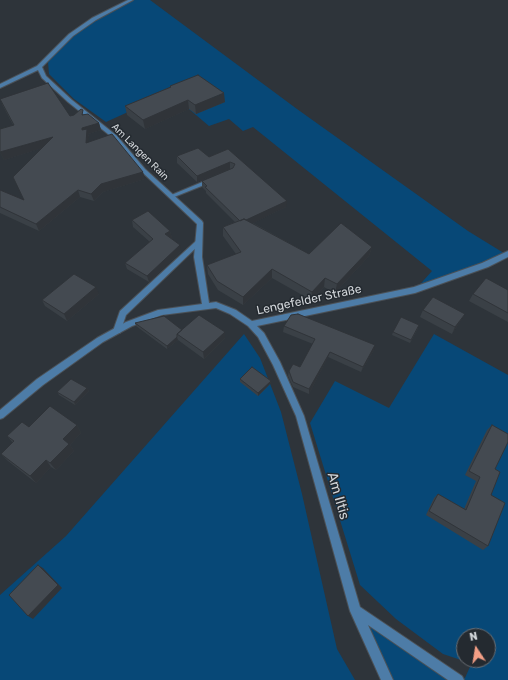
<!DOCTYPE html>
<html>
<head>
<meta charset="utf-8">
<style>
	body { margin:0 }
	#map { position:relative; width:508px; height:680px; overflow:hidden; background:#2e343a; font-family:Rubik,sans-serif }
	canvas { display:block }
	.north { position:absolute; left:456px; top:628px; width:40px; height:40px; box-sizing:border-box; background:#242a30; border:1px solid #696e74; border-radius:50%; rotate:348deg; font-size:11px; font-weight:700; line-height:16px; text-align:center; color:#d1d5d9 }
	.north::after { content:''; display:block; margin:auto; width:14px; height:18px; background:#f39f86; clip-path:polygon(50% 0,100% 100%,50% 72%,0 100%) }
</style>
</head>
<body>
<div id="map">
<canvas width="508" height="680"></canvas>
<div class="north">N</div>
</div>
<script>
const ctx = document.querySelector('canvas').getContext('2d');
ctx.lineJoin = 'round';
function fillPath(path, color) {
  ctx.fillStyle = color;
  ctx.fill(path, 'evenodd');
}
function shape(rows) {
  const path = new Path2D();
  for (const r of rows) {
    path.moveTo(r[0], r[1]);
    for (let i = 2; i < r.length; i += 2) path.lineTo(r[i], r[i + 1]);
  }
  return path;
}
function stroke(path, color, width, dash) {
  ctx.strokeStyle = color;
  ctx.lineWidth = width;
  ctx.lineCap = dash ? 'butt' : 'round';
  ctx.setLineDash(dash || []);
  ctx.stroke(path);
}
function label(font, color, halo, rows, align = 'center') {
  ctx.font = font + ' Rubik,sans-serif';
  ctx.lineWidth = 3;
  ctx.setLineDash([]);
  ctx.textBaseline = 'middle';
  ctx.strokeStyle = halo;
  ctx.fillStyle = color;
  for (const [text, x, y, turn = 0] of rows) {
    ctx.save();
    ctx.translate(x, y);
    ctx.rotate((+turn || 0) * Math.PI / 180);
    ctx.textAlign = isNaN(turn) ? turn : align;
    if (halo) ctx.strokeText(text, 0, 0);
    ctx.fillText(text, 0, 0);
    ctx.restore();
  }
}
const green = shape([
	[131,0,150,0,297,109,468,231,507,255,415,290,432,271,253,127,243,131,229,119,209,126,170,93,106,122,74,99,49,74,48,62,71,35,94,19],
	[244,334,260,358,281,412,302,494,337,649,355,680,0,680,0,595,66,536],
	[434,334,508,375,508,680,387,680,356,611,465,678,473,660,488,660,488,636,464,636,464,660,461,660,443,654,396,619,360,585,310,423,335,381,389,408]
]);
const lane = shape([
	[212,178,214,179,214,181,174,197,170,197,169,196,212,178],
	[196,241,200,241,201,243,126,315,120,333,114,333,113,331,120,311,196,241]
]);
const street = shape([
	[128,0,133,0,96,20,73,36,42,67,46,76,72,100,117,136,145,169,202,221,203,223,202,257,209,303,216,302,236,310,252,321,414,287,482,263,508,251,508,257,488,267,415,293,257,326,264,333,280,362,304,416,360,607,462,676,464,680,448,680,368,625,393,680,381,680,350,611,296,416,273,365,258,337,248,326,230,314,216,308,162,315,132,326,103,342,43,385,3,418,0,419,0,410,37,379,97,338,126,322,158,310,202,304,194,257,197,224,141,171,113,138,68,102,42,78,38,70,0,88,0,84,37,66,69,34,92,18,128,0]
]);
const wall = shape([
	[170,86,225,102,196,114,189,109,145,129,127,115,125,106,170,87],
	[0,99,70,116,84,115,99,123,101,130,88,134,89,137,88,142,145,179,103,192,94,201,80,197,39,231,0,213,0,190,24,200,13,177,42,148,4,160,0,152,0,129,13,125,3,106],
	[228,149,286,207,253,223,309,254,372,247,369,256,335,293,324,287,311,300,272,278,243,305,218,290,208,274,207,265,236,254,223,236,223,227,235,222,206,193,206,191,202,187,202,181,231,169,230,169,197,182,177,163,177,156,209,157],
	[132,220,170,231,172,238,170,238,181,251,149,282,127,269,125,263,150,242,133,227],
	[508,290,508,322,469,301,473,294],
	[99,294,67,321,45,306,42,300],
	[423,310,465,314,461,320,452,334,420,317],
	[135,323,182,330,225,338,204,359,178,340,167,349,136,326],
	[284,326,374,350,361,372,328,357,309,394,293,387,288,376,289,371,300,367,313,344,283,332],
	[418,328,410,343,392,335,393,332],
	[240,379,271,381,270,384,258,396,240,382],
	[87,388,89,391,75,405,59,395,57,392],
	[77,425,81,433,70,445,74,451,56,470,51,467,36,483,8,461,1,454,13,443,7,436,29,427],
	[492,425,495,469,491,495,488,546,483,550,426,515,434,498,438,494,464,509,476,481,465,475,487,430]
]);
const shadedWall = shape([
	[224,93,225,102,196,114,195,105],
	[188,100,189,109,145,129,143,120],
	[99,123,101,130,88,134,89,137,88,150,82,128],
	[53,137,55,144,4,160,0,152],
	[230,162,230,169,197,182,197,176],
	[143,172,145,179,103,192,94,201,91,194,101,184],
	[78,190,80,197,39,231,36,224],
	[287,201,286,207,241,229,241,222],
	[170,231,172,238,166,241,165,234],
	[180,245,181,251,149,282,147,276],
	[372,247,369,256,335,293,337,284],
	[272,269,272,278,243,305,243,297],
	[325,278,324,287,311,300,312,292],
	[96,287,99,294,67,321,64,314],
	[465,314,461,320,452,334,455,327],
	[225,332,225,338,204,359,203,352],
	[177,337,178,340,167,349,167,346],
	[375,345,374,350,361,372,363,367],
	[330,352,328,357,309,394,309,389],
	[271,381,270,384,258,396,258,393],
	[87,388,89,391,75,405,74,402],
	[77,425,81,433,70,445,74,451,56,470,50,463,63,439],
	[46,460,51,467,36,483,30,476],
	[38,565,43,568,62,588,33,619,28,616]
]);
const building = shape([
	[198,75,224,93,195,105,188,100,143,120,125,106,171,87,170,86,198,75],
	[48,83,70,116,74,115,81,109,83,110,82,115,88,114,99,123,82,128,82,130,87,129,86,143,112,134,143,172,101,184,91,194,78,190,36,224,0,207,0,190,24,200,13,177,53,137,0,152,0,129,14,125,0,99,48,83],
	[198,148,209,157,228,149,287,201,246,220,244,219,240,221,205,187,207,186,202,181,233,168,235,164,230,162,197,176,177,156,198,148],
	[148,211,170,231,165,234,180,245,147,276,125,263,153,239,132,220,148,211],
	[244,219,309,254,341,223,372,247,337,284,325,278,312,292,272,269,243,297,217,281,207,265,241,252,223,227,244,219],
	[74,274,96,287,64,314,42,300,74,274],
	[486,278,508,290,508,313,473,294,486,278],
	[433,297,465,314,455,327,423,310,433,297],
	[298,314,375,345,363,367,330,352,309,389,293,382,289,371,293,364,300,367,315,339,284,326,291,315,298,314],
	[199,315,225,332,203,352,177,334,199,315],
	[164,316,182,330,177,334,177,337,167,346,135,323,164,316],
	[401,317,419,325,411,340,393,332,401,317],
	[252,367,271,381,258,393,240,379,252,367],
	[71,379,87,388,74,402,57,392,71,379],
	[50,406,77,425,63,439,69,444,50,463,46,460,30,476,1,454,14,441,7,436,22,422,29,427,50,406],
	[492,425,508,434,508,442,495,469,500,472,491,495,505,503,488,546,429,511,438,494,466,510,480,477,469,471,492,425],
	[38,565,58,585,28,616,9,595,38,565]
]);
const farStreetnames = [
	["Am Langen Rain",140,152,45]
];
const streetNames = [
	["Lengefelder Straße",309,300,-12]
];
const nearStreetnames = [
	["Am Iltis",338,496,74]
];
fillPath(green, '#074877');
stroke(lane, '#4b5157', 2);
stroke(street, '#4b5157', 2);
fillPath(lane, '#4d7ca7');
fillPath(street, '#4d7ca7');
fillPath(wall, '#3a4046');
fillPath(shadedWall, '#303439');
fillPath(building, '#444a51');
stroke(building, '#303439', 1);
label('10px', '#d1d5d9', '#242a30', farStreetnames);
label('12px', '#d1d5d9', '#242a30', streetNames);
label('14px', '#d1d5d9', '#242a30', nearStreetnames);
</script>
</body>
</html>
